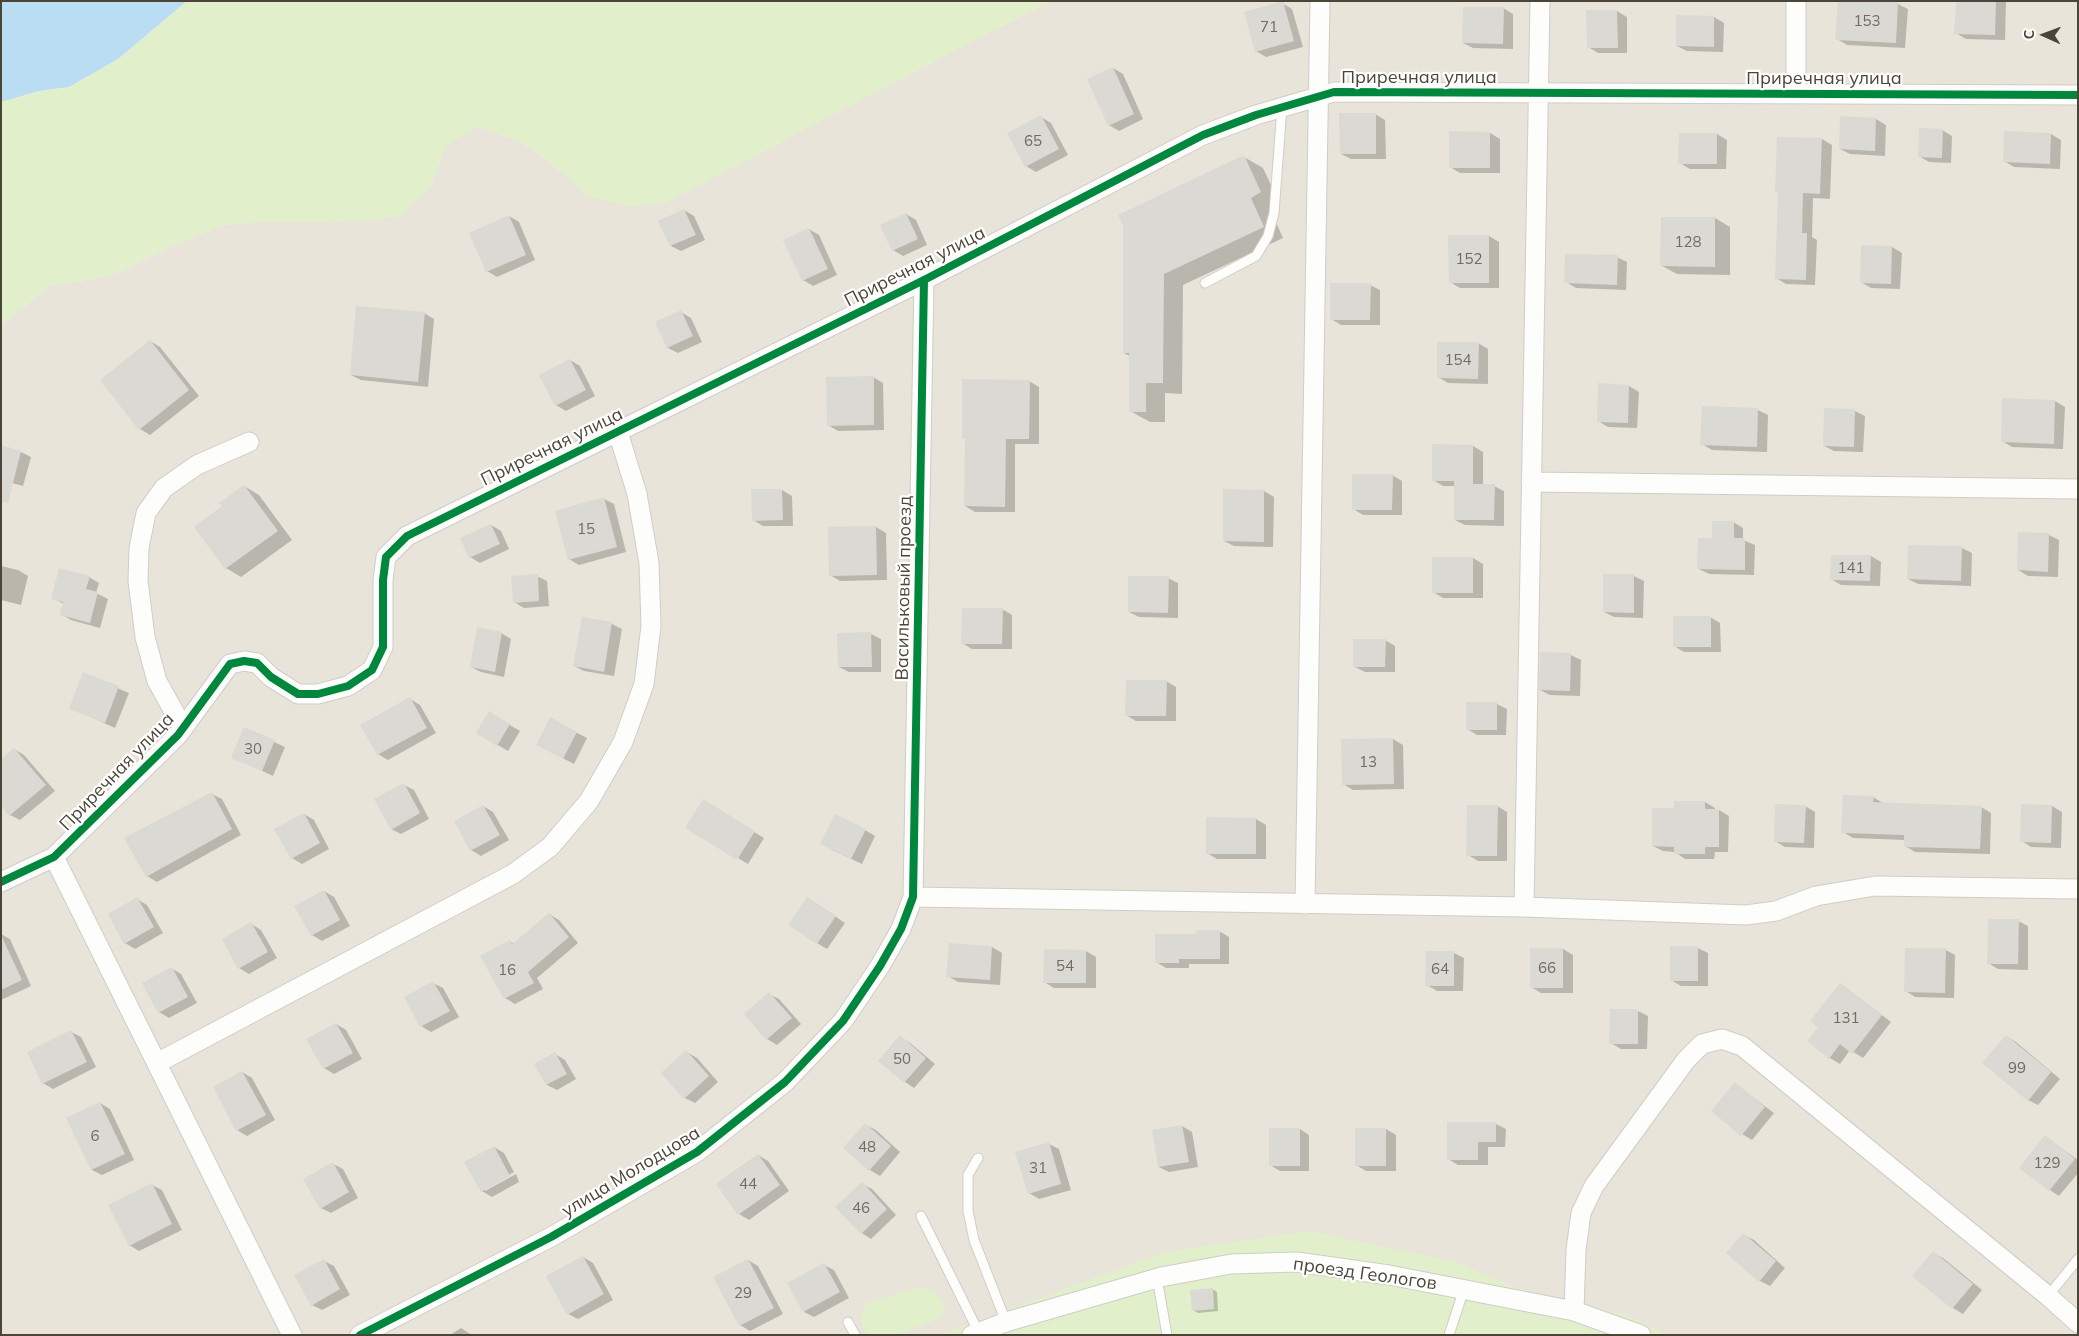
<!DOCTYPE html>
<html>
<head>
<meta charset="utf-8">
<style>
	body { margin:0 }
	#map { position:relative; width:2079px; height:1336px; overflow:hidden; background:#f3f2ed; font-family:Mulish,sans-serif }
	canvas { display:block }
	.frame { position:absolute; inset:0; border:2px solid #4c4437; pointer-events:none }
	.north { position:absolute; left:2019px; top:10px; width:50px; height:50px; -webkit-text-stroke:4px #fff; paint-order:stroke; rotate:272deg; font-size:14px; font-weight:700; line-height:20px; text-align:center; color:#4c4437 }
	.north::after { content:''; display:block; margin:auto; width:18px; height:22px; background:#4c4437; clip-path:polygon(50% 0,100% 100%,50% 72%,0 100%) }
</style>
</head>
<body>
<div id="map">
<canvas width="2079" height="1336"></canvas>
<div class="frame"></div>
<div class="north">С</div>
</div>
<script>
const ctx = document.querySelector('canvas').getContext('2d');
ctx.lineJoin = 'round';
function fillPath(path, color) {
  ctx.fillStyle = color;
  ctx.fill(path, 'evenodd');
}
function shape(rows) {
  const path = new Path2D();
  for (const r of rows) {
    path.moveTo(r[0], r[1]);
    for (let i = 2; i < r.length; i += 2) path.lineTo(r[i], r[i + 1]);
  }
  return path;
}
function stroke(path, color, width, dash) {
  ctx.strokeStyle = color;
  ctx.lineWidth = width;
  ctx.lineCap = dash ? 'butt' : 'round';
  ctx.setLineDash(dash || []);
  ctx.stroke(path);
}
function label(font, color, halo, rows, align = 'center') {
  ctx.font = font + ' Mulish,sans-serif';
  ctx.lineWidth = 4.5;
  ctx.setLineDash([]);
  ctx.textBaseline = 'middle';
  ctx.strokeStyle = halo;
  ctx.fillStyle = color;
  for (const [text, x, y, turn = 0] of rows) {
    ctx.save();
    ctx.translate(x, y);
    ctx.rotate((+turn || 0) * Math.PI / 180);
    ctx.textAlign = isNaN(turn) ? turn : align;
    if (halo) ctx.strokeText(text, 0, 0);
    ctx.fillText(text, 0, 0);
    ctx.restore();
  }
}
const residential = shape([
	[1050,1,2078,1,2078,1335,1,1335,1,326,49,286,114,275,172,246,223,225,256,222,431,186,445,146,478,126,522,142,558,169,588,196,1005,25]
]);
const green = shape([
	[187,1,1050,1,667,202,631,207,588,196,558,169,522,142,478,126,445,146,431,186,401,216,369,221,256,222,223,225,172,246,114,275,49,286,1,326,1,102,39,91,69,87,118,59],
	[1309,1231,1456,1262,1513,1287,1627,1315,1667,1335,940,1335,1165,1252],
	[918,1287,935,1291,945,1306,939,1318,897,1335,867,1335,860,1321,865,1304]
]);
const water = shape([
	[1,1,187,1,118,59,69,87,39,91,1,102]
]);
const shadow = shape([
	[1957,1,2006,1,2005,40,1966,39,1956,33],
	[1282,3,1292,9,1303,47,1266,57,1256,51],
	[1898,4,1908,9,1905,48,1847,45,1837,39],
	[1503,8,1513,14,1513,49,1473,48,1463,43],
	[1617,11,1627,17,1627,53,1598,53,1588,47],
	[1714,17,1724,23,1723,52,1687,51,1677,46],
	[1113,68,1123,74,1143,119,1119,131,1109,125],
	[1375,114,1385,120,1386,159,1351,159,1341,154],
	[1041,117,1051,123,1068,155,1036,172,1026,166],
	[1841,118,1876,119,1886,125,1885,156,1850,154,1840,149],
	[1942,130,1952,136,1951,163,1929,162,1919,156],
	[1490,133,1500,139,1500,173,1460,173,1450,167],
	[2005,133,2051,134,2061,140,2060,169,2014,167,2004,161],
	[1717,134,1727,140,1726,169,1690,169,1680,163],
	[1822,139,1832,145,1830,199,1813,198,1812,237,1817,240,1815,285,1786,284,1776,278,1779,193,1776,191],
	[1244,157,1263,168,1280,204,1270,209,1283,238,1183,285,1182,394,1165,393,1165,422,1150,422,1130,411,1131,357,1124,353,1124,225],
	[684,210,694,216,705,240,681,251,671,246],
	[906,214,916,220,927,245,903,256,893,250],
	[509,216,519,222,535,260,497,277,487,271],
	[1662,218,1715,218,1730,227,1730,275,1677,274,1662,266],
	[809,229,819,235,837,275,813,286,803,280],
	[1489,236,1499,242,1499,288,1460,288,1450,282],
	[1892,247,1902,253,1900,289,1871,288,1861,282],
	[1617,257,1627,262,1626,290,1576,288,1566,282],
	[1370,285,1380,290,1380,325,1341,325,1331,319],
	[681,312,691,318,702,342,678,353,668,348,657,323],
	[424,313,434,319,428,387,361,380,351,375],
	[150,341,160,347,199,396,150,435,140,429],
	[1478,343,1488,349,1488,384,1448,383,1438,377],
	[570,360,580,366,595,396,566,411,556,405],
	[873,377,883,383,884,430,838,431,828,425],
	[1029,381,1039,387,1039,444,1015,444,1015,512,975,512,965,506],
	[1629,386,1639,392,1637,428,1608,427,1598,421],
	[2055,401,2065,407,2063,449,2012,447,2002,441],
	[1703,408,1758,410,1768,415,1767,452,1712,450,1702,444],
	[1855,411,1865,416,1863,452,1834,451,1824,446],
	[1433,446,1473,446,1483,452,1483,485,1494,486,1504,491,1504,526,1465,525,1455,520,1455,486,1443,486,1433,480],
	[21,452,31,457,23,486,1,480],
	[1392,475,1402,481,1402,515,1363,515,1353,509],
	[244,486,259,495,292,540,241,577,226,568,195,527,224,507],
	[752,490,782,490,792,496,793,526,763,526,753,520],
	[1264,491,1274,497,1273,547,1234,546,1224,541],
	[604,499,614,504,626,552,579,565,569,559],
	[1733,522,1743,528,1743,540,1755,545,1754,575,1709,574,1699,569,1713,540],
	[491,525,501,531,509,549,480,563,470,557],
	[876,527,886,533,887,580,840,581,830,575],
	[2019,534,2049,535,2059,540,2058,577,2028,576,2018,570],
	[1962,548,1972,553,1971,586,1918,584,1908,579],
	[1832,556,1871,556,1881,562,1880,586,1841,585,1831,579],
	[1473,558,1483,564,1483,598,1443,598,1433,592],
	[1,566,18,570,28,576,21,605,1,600],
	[537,576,547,581,549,606,524,608,514,602],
	[1634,576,1644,581,1643,618,1614,617,1604,612],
	[89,577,99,583,96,593,108,599,100,628,71,620,61,614,64,604,53,598],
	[1168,578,1178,583,1178,618,1139,617,1129,612],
	[1002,609,1012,615,1012,649,972,649,962,643],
	[1710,617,1720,623,1721,652,1684,652,1674,646],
	[583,619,612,624,622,629,614,676,584,671,574,666],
	[501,633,511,639,504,677,481,672,471,667],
	[871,634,881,639,881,672,849,672,839,667],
	[1385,640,1395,646,1395,672,1365,672,1355,667],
	[1571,655,1581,660,1580,696,1550,695,1540,690],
	[84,674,129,693,115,728,71,708],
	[1166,681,1176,687,1176,721,1136,721,1126,715],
	[410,699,420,705,436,733,388,760,378,754],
	[1497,704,1507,709,1506,735,1477,735,1467,729],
	[489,713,520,731,508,751,477,733],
	[550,719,587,738,574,764,547,750],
	[244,728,285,747,273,776,232,757],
	[1393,739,1403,745,1404,789,1353,790,1343,784],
	[14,749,24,755,55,791,20,820,10,815],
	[404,785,414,790,429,819,401,834,391,829],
	[212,794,222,799,241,835,157,882,147,876],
	[1873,797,1883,803,1981,807,1991,813,1990,854,1915,852,1905,846,1905,840,1853,838,1843,832],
	[703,801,764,838,748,864,687,827],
	[1705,802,1715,808,1715,810,1719,810,1729,816,1728,852,1715,852,1714,859,1685,859,1675,852,1663,851,1653,846,1675,810],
	[2022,805,2052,806,2062,812,2061,848,2031,847,2022,841],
	[483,806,493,812,509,840,481,856,471,850],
	[1497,806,1507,812,1507,861,1478,861,1468,855],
	[1805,806,1815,812,1814,848,1785,847,1775,841],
	[304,814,314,820,329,849,302,864,292,858],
	[1207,819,1256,819,1266,825,1266,859,1217,859,1207,853],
	[865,830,875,836,862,864,832,850],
	[324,891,334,897,350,926,322,941,312,935],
	[137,899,147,905,163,933,135,949,125,943],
	[817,904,845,923,827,949,817,943],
	[549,914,559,920,578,943,537,978,543,989,515,1004,505,998,482,957,510,941,514,944],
	[2018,921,2028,926,2028,970,1998,969,1988,963],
	[251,924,261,930,277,958,249,974,239,968],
	[1219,931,1229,937,1229,964,1189,964,1189,968,1166,968,1156,962,1197,935],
	[1,934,10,939,31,986,1,1000],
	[992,947,1002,953,1000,985,958,982,948,976],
	[1671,947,1698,948,1708,953,1708,986,1681,986,1671,980],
	[1563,949,1573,955,1573,993,1541,993,1531,987],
	[1045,950,1086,951,1096,957,1096,988,1054,988,1044,982],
	[1946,950,1955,955,1954,998,1915,997,1906,991],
	[1454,953,1464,958,1463,991,1437,991,1427,985],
	[171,968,181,974,197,1003,169,1018,159,1012],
	[433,983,443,988,459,1017,431,1032,421,1026],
	[1841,984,1891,1022,1863,1058,1850,1050,1840,1064,1830,1058,1820,1027],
	[769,994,779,999,801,1024,777,1045,767,1039],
	[1638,1011,1648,1016,1647,1049,1621,1049,1611,1043],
	[336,1024,346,1030,362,1059,334,1074,324,1068],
	[71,1032,81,1037,96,1067,53,1089,43,1083],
	[2006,1036,2016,1042,2060,1079,2038,1105,2028,1100],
	[900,1037,910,1043,935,1064,914,1088,905,1082],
	[687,1052,697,1058,718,1082,695,1103,685,1098],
	[555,1054,565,1060,576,1079,557,1090,547,1085,536,1065],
	[242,1072,252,1078,275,1120,247,1136,237,1130],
	[1735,1084,1774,1113,1752,1140,1742,1134],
	[100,1103,110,1109,134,1160,102,1175,92,1170],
	[1496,1124,1506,1129,1505,1147,1488,1147,1488,1165,1458,1165,1448,1159],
	[866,1125,876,1130,900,1152,880,1176,870,1170],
	[1182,1126,1192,1132,1198,1167,1169,1172,1159,1167],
	[1300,1129,1309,1135,1309,1171,1280,1171,1270,1165],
	[1386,1129,1396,1135,1396,1171,1366,1171,1356,1165],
	[2045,1137,2078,1160,2078,1173,2059,1196,2050,1190],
	[1049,1144,1059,1149,1071,1190,1039,1199,1029,1193],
	[494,1147,504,1153,514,1172,485,1188,485,1191,516,1174,519,1182,492,1197,482,1191],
	[758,1155,768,1161,789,1191,749,1220,739,1214],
	[333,1164,343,1169,358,1198,331,1213,321,1208],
	[862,1184,872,1189,896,1215,871,1239,862,1233],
	[152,1185,162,1190,182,1230,139,1251,129,1245],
	[1744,1235,1754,1240,1785,1268,1770,1286,1760,1281],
	[1933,1253,1943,1258,1982,1290,1963,1314,1953,1308],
	[583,1257,593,1263,613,1300,578,1319,568,1314],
	[748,1260,758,1266,783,1314,750,1331,740,1325],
	[324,1261,334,1266,350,1295,322,1310,312,1305],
	[824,1265,834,1270,849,1298,814,1317,804,1312],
	[1212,1289,1217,1292,1218,1311,1198,1313,1193,1310],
	[461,1328,472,1335,450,1335]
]);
const building = shape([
	[1283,1,1294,41,1255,52,1244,12],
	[1838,1,1898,2,1896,43,1835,40],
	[1956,1,1996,1,1995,35,1954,34],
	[1463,7,1504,7,1503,44,1462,43],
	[1586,10,1617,10,1618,48,1587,48],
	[1676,15,1714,16,1714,47,1676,46],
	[1113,67,1134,114,1108,126,1087,79],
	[1339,113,1376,113,1376,154,1340,154],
	[1041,115,1059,149,1025,167,1007,133],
	[1840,116,1876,118,1875,151,1839,149],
	[1919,128,1943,129,1942,158,1918,157],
	[1449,131,1490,132,1490,168,1449,168],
	[2004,131,2051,133,2050,164,2003,162],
	[1679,133,1717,133,1717,164,1678,164],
	[1777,137,1822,138,1820,194,1803,193,1802,233,1807,233,1806,280,1775,279,1778,192,1775,192],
	[1244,155,1261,192,1251,198,1264,227,1164,274,1163,383,1146,383,1146,412,1129,412,1129,353,1123,353,1123,225,1118,215],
	[684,209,696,235,670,246,658,221],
	[906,213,918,239,892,251,880,225],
	[509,215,526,255,486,272,469,233],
	[1661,217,1715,217,1715,267,1660,266],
	[809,228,828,269,802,281,783,240],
	[1448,235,1489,235,1489,283,1449,283],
	[1861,245,1892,246,1891,284,1860,283],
	[1565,254,1618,255,1617,285,1564,283],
	[1330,283,1371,283,1370,320,1330,320],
	[356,306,425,312,418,382,350,375],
	[681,310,693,336,667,348,655,322],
	[150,340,189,390,139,430,100,380],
	[1437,342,1479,342,1478,379,1437,378],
	[570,359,586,390,555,406,539,375],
	[874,376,874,425,827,426,826,377],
	[962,379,1030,380,1029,439,1006,439,1005,507,964,506,965,439,962,439],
	[1598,383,1629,385,1628,423,1597,422],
	[2002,398,2055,400,2054,444,2001,442],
	[1702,406,1758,408,1757,447,1700,445],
	[1824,408,1855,409,1854,447,1823,446],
	[1432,444,1473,445,1473,484,1495,484,1494,520,1454,520,1454,481,1432,481],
	[1,445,21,451,8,503,1,502],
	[1352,474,1393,474,1392,510,1352,510],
	[244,485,278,531,225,569,194,527,222,506,219,503],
	[751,489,782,489,783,520,752,521],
	[1223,489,1264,490,1264,542,1223,541],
	[604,497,617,547,568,560,555,511],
	[1712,521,1734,521,1734,538,1745,538,1745,570,1697,569,1698,538,1712,538],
	[491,524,500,544,469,558,460,538],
	[876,526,877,575,829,576,828,527],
	[2018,532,2049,533,2048,572,2017,570],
	[1908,545,1962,546,1961,581,1907,579],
	[1831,555,1871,555,1870,581,1830,580],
	[1432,557,1473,557,1473,593,1432,593],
	[59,568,90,576,86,589,98,592,90,623,60,615,63,602,51,599],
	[538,574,539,601,513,603,511,576],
	[1603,574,1634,574,1634,613,1603,612],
	[1128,576,1169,576,1168,613,1128,612],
	[962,608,1003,608,1002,644,961,644],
	[1673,616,1711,616,1711,647,1673,647],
	[582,617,612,622,604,672,573,666],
	[477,627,502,632,495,672,470,667],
	[871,632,872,667,838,667,837,633],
	[1353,639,1386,639,1385,667,1353,667],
	[1540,652,1571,653,1570,691,1539,690],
	[83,672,119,686,105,723,69,709],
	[1126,680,1167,680,1166,716,1125,716],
	[410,697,427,728,377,755,360,725],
	[1466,702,1497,702,1497,730,1466,730],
	[489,711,510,724,497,746,476,733],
	[550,717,577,732,563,759,536,745],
	[244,727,275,740,262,771,231,758],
	[1393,738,1394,784,1342,785,1341,739],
	[14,748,46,785,9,816,1,806,1,759],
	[404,783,420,813,391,830,374,799],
	[212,792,232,829,146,877,124,838],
	[1843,795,1874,796,1873,802,1982,806,1980,849,1904,847,1904,835,1841,833],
	[703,799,755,831,737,860,685,828],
	[1674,801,1705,801,1705,809,1719,809,1719,847,1705,847,1705,854,1674,854,1674,847,1652,846,1652,808,1674,808],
	[1775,804,1806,805,1804,843,1774,842],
	[2021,804,2052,805,2051,843,2020,842],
	[483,805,500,835,470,851,454,821],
	[1467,805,1498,805,1497,856,1466,856],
	[304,813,320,843,291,859,274,829],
	[835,814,866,829,851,859,820,844],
	[1206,817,1256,818,1256,854,1206,854],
	[324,890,340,920,311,936,294,906],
	[137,897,154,927,124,944,108,914],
	[807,897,836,916,817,944,788,925],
	[549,913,569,937,528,972,534,983,504,999,480,956,510,940,512,944],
	[1988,919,2019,919,2018,964,1987,964],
	[251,922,268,952,238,969,222,939],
	[1196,930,1220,930,1220,959,1179,959,1179,963,1155,963,1155,934,1196,934],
	[1,935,22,980,1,990],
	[949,943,992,946,990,980,946,977],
	[1670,946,1698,946,1698,981,1670,981],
	[1530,948,1563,948,1563,988,1530,988],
	[1905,948,1946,948,1945,993,1904,992],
	[1044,949,1086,950,1086,983,1043,983],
	[1426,951,1454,951,1454,986,1425,986],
	[172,967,188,997,158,1013,142,983],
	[433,981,450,1011,420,1027,404,997],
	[1840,983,1882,1015,1852,1054,1840,1044,1829,1059,1807,1041,1818,1027,1810,1021],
	[769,992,792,1018,766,1040,744,1014],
	[1610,1009,1638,1009,1638,1044,1609,1044],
	[336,1023,353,1053,323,1069,306,1039],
	[71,1030,87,1062,42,1084,27,1052],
	[900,1035,926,1058,904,1083,878,1061],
	[2006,1035,2051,1072,2028,1101,1982,1063],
	[686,1050,709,1076,684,1099,661,1073],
	[555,1052,567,1074,546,1085,534,1064],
	[242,1071,266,1115,236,1131,213,1087],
	[1735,1082,1765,1107,1741,1136,1711,1111],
	[100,1102,125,1154,91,1170,66,1118],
	[1447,1122,1496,1122,1496,1142,1478,1142,1478,1160,1447,1160],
	[865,1123,891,1146,869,1171,843,1148],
	[1182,1125,1189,1162,1158,1167,1152,1130],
	[1269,1128,1300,1128,1300,1166,1269,1166],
	[1355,1128,1386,1128,1386,1166,1355,1166],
	[2045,1135,2075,1159,2049,1191,2019,1168],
	[1049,1142,1061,1184,1028,1194,1015,1152],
	[494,1146,510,1176,481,1192,464,1162],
	[758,1154,780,1185,738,1215,716,1184],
	[333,1162,349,1192,320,1209,303,1179],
	[862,1182,887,1209,861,1234,835,1207],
	[152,1183,172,1224,129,1246,108,1205],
	[1743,1233,1776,1261,1759,1282,1726,1253],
	[1933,1251,1973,1284,1952,1309,1912,1276],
	[583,1256,604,1294,567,1315,546,1276],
	[324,1259,340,1289,311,1306,294,1275],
	[748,1259,774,1308,739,1326,713,1277],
	[824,1263,840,1292,803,1312,787,1283],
	[1213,1288,1214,1309,1192,1311,1190,1290]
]);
const service = shape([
	[1205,283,1256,256,1268,236,1274,213,1282,107],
	[978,1158,968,1175,968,1211,974,1240,1006,1322],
	[921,1216,980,1335],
	[1157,1278,1167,1335],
	[2048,1296,2078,1259],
	[848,1322,855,1335],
	[1449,1335,1464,1289]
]);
const minor = shape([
	[1796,1,1796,94],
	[1531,482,2078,489],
	[183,728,157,681,145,637,138,581,139,548,146,513,164,488,197,465,249,442],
	[54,857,292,1335],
	[1,882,54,857,178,735,230,664,244,661,257,663,271,677,298,694,318,694,348,686,372,670,383,647,383,580,386,557,407,536,924,280,1203,135,1256,115,1334,92,2078,95],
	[913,897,1524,907,1746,915,1776,911,1816,896,1875,886,2078,889],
	[1305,904,1320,1],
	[1524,907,1540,1],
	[157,1063,513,874,550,847,589,801,623,742,644,684,651,626,649,563,637,494,618,432],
	[1574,1311,1576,1250,1581,1213,1594,1186,1686,1060,1702,1044,1722,1039,1742,1046,2048,1296,2078,1323],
	[360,1335,551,1237,697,1152,785,1082,843,1021,880,966,901,929,913,897,924,280],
	[972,1335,1006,1322,1161,1277,1231,1264,1297,1262,1389,1275,1574,1311,1641,1335]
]);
const cycleway = shape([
	[1,882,54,857,178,735,230,664,244,661,257,663,271,677,298,694,318,694,348,686,372,670,383,647,383,580,386,557,407,536,924,280,1203,135,1256,115,1334,92,2078,95],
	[360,1335,551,1237,697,1152,785,1082,843,1021,880,966,901,929,913,897,924,280]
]);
const numberNames = [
	["153",1867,21],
	["71",1269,27],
	["65",1033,141],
	["128",1688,242],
	["152",1469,259],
	["154",1458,360],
	["15",586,529],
	["141",1851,568],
	["30",253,749],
	["13",1368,762],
	["54",1065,966],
	["66",1547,968],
	["64",1440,969],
	["16",507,970],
	["131",1846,1018],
	["50",902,1059],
	["99",2017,1068],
	["6",95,1136],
	["48",867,1147],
	["129",2047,1163],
	["31",1038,1168],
	["44",748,1184],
	["46",861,1208],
	["29",743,1293]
];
const streetNames = [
	["Приречная улица",1419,78],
	["Приречная улица",1824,79],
	["Приречная улица",915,267,-27],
	["Приречная улица",552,447,-26],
	["Васильковый проезд",904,588,-89],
	["Приречная улица",117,772,-46],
	["улица Молодцова",631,1172,-31],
	["проезд Геологов",1365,1274,8]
];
fillPath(residential, '#e8e4da');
fillPath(green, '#e1f0cb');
fillPath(water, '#baddf4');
fillPath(shadow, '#0003');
fillPath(building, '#dbd9d3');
stroke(service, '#d0cdc7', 11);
stroke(minor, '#d0cdc7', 21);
stroke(service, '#fdfdfc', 9);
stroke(minor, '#fdfdfc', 19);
stroke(cycleway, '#00873e', 8);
label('15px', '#716b60', null, numberNames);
label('18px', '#4c4437', '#fff', streetNames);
</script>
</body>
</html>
